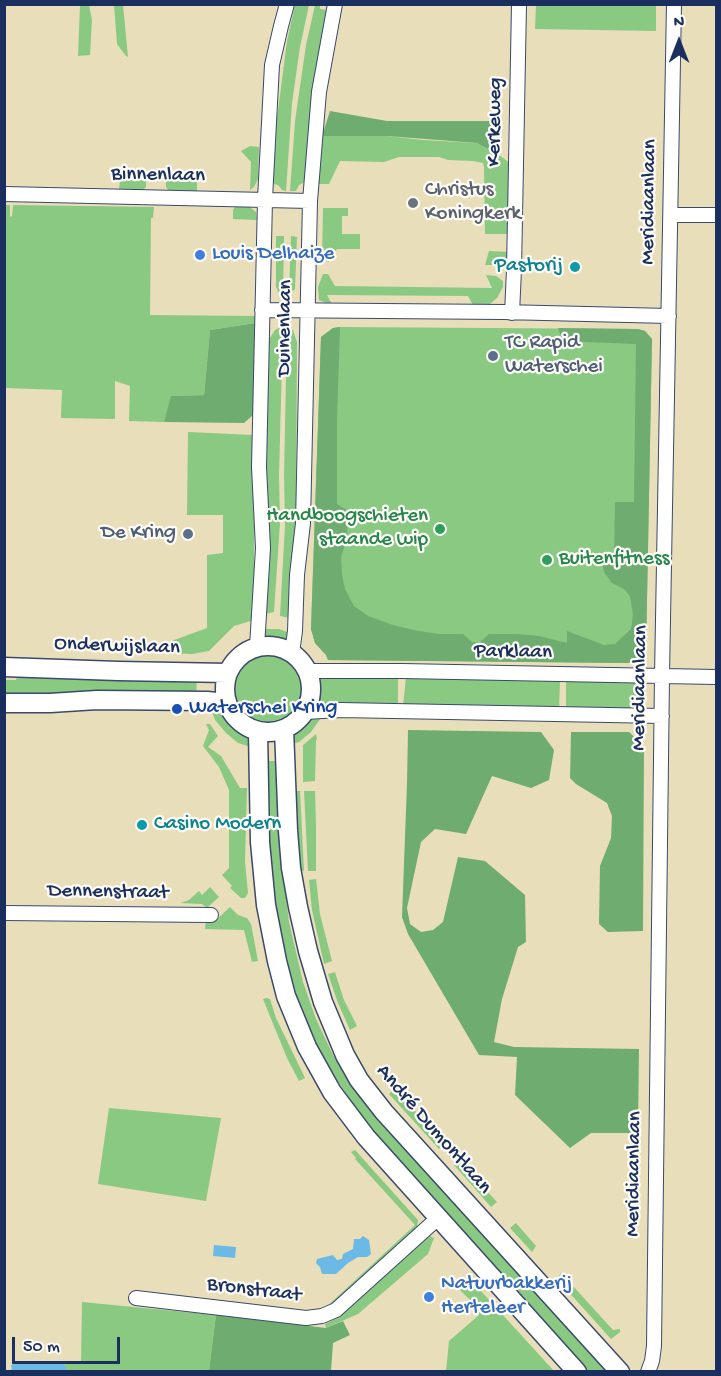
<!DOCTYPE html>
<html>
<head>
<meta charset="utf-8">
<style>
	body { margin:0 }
	#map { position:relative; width:721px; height:1376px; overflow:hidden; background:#e9deba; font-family:"Gochi Hand",sans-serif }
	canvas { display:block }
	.frame { position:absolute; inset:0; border:6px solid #1b2f5e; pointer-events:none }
	.north { position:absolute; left:649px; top:12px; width:60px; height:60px; -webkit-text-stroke:4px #fdfcf7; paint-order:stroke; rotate:0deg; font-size:16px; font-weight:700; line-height:24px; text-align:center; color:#1b2f5e }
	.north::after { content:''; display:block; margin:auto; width:21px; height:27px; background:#1b2f5e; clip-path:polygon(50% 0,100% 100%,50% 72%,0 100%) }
	.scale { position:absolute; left:12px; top:1337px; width:108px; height:27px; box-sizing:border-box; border:3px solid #1b2f5e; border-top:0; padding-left:8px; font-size:18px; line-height:21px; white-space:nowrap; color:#1b2f5e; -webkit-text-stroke:4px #fdfcf7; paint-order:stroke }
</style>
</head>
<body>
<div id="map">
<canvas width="721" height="1376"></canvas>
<div class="frame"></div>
<div class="north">N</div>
<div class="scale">50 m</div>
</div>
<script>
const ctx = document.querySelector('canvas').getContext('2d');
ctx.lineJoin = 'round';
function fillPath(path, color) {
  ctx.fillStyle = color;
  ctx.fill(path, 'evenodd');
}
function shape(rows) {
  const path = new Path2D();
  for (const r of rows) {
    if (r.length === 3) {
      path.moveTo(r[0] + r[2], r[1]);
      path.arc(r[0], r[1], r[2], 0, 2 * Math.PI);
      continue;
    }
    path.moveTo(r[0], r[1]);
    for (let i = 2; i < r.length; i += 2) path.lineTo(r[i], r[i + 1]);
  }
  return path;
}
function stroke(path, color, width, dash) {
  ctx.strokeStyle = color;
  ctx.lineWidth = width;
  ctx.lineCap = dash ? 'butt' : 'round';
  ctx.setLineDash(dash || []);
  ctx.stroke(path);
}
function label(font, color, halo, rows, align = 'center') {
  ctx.font = font + ' "Gochi Hand",sans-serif';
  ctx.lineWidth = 4.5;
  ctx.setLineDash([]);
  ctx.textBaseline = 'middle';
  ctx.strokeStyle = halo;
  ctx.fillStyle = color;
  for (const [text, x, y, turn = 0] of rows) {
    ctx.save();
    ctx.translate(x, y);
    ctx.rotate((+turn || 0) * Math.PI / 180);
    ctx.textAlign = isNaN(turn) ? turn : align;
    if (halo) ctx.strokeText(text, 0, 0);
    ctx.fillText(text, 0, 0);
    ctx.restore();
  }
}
const green = shape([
	[536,4,656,5,656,31,535,29],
	[80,5,89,5,92,20,90,55,78,56],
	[114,5,123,5,128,57,126,56,117,44],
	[295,5,309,5,300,47,292,103,286,191,282,190,278,185,273,184,276,126,287,41],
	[315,5,320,5,320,9,327,10,311,106,305,182,299,185,296,191,290,191,295,121,306,45],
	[322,136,387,136,423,140,477,143,499,155,511,164,511,234,485,234,484,167,483,163,473,161,448,160,439,157,399,157,384,162,340,161,329,184,318,184],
	[250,146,259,147,258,179,254,187,250,190,251,162,241,151],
	[120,180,146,180,146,187,143,190,119,190],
	[166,180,197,181,197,191,169,191,166,187],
	[5,205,10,205,10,217,12,216,13,205,154,207,153,218,151,218,150,315,257,316,255,323,210,330,204,395,172,396,164,422,129,421,130,386,115,381,115,419,61,418,62,390,5,388],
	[236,205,250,207,256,212,257,220,233,219,233,210],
	[323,208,348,208,348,216,342,216,342,234,360,234,360,249,337,249,329,262,322,260],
	[276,236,284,236,283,294,279,293,276,287],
	[291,236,297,237,295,289,289,294],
	[489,251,510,252,510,259,505,264,501,265,485,265],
	[323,274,328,274,335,286,492,288,486,275,496,276,503,281,503,287,497,298,485,308,475,309,468,296,327,295,333,306,319,300,318,287],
	[283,326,279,475,280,523,274,612,265,614,268,341,275,330],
	[287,327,293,330,297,342,296,533,290,618,280,616,285,525,284,475],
	[340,327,638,329,645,331,652,339,646,653,633,662,627,663,328,660,326,655,315,643,311,629,321,337,333,328],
	[188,432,253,435,254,511,254,620,234,626,209,651,192,654,166,653,166,643,207,628,207,555,223,553,223,515,187,515],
	[263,629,279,629,290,633,289,644,264,640],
	[268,689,34],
	[316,675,396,677,398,678,398,706,317,706,315,703,317,693],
	[17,676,197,677,196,697,5,693,5,680,16,680],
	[406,677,559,679,560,681,559,709,403,706],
	[568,680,637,681,643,684,646,691,646,699,641,709,637,712,566,709,566,682],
	[210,706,221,709,225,713,235,725,251,738,254,748,238,743,226,733,215,720],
	[323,715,311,732,299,742,289,745,293,735,310,718],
	[206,724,210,724,218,736,208,747,221,756,240,788,247,788,245,862,248,893,245,898,241,898,230,888,232,886,222,875,229,868,229,790,219,767,203,746,209,730],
	[316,734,317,739,316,740,315,781,303,782,303,745],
	[264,761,281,761,285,890,289,922,303,982,316,1019,333,1055,356,1091,380,1121,607,1371,588,1371,373,1132,348,1097,322,1056,298,1003,283,952,275,906,263,802],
	[295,791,300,791,304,871,296,869],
	[304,791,315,791,316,825,316,871,308,871],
	[316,879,320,914,332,961,324,964,312,910,309,880],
	[210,887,219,897,207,908,202,904,180,903,189,900,199,891,202,895],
	[230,907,238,915,247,918,251,924,258,961,252,962,244,930,205,929,206,920,215,921],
	[335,972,344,1000,357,1026,350,1030,338,1003,328,974],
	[266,998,270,999,276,1018,305,1078,299,1081,287,1058,263,999],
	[395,1088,444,1144,439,1149,389,1094],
	[109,1108,221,1118,206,1201,98,1184],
	[355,1150,418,1220,417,1230,328,1311,323,1310,415,1225,355,1159,356,1158,351,1152],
	[459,1161,497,1202,491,1207,454,1165],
	[516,1223,536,1246,532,1252,510,1228],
	[430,1236,434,1238,428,1254,358,1314,326,1328,325,1324,333,1320,416,1244,423,1239],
	[561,1273,613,1330,620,1329,620,1332,611,1339,557,1279],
	[470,1279,554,1371,446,1371,449,1341,479,1315,479,1309,459,1289],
	[82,1302,216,1315,209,1371,68,1371,64,1364,81,1363]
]);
const forest = shape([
	[330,111,387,121,498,121,499,155,477,143,387,136,322,136],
	[255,323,253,415,244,423,164,422,171,396,204,395,210,330],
	[340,327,337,419,337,504,348,511,347,539,341,557,342,575,345,589,354,606,368,616,393,625,413,630,438,634,463,634,472,642,479,643,489,634,517,634,539,636,567,643,567,631,604,645,615,644,631,629,633,615,630,596,624,589,612,583,604,572,602,562,614,561,615,502,634,502,636,344,563,341,558,328,638,329,645,331,652,339,646,653,633,662,627,663,328,660,326,655,315,643,311,629,321,337,333,328],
	[408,730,541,732,554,750,549,780,531,788,492,776,466,834,435,829,421,842,407,908,410,924,421,932,433,930,443,922,458,857,485,861,525,895,526,942,518,947,502,999,494,1042,514,1047,639,1049,638,1133,591,1133,570,1148,515,1095,517,1057,479,1055,408,934,402,917,407,783],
	[571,732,629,732,644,746,643,931,608,932,599,924,600,866,611,838,612,816,607,803,576,784,570,778],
	[216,1315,326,1328,343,1321,350,1335,333,1343,331,1371,209,1371]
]);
const water = shape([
	[363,1236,369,1240,371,1254,367,1257,358,1257,348,1263,336,1274,322,1274,320,1267,316,1263,317,1259,333,1255,337,1260,342,1259,343,1254,353,1249,354,1239,360,1239],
	[214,1245,236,1247,235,1258,213,1256],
	[18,1363,64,1364,68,1371,12,1371,11,1365]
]);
const minor = shape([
	[4,194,310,201],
	[671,215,716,215],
	[262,310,503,312,669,316],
	[512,313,514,270,519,4],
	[257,647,263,548,259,467,265,199,272,65,281,26,287,4],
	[292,653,295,631,297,575,303,523,310,201,319,92,335,4],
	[308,671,402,671,716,677],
	[305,712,340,710,662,716],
	[4,913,211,915],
	[136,1298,306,1318,322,1316,336,1310,438,1218],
	[648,1372,652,1361,654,1346,662,675,674,4]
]);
const major = shape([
	[268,689,43],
	[4,667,118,671,228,673],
	[4,703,50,703,97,700,207,701,227,703],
	[284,729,288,831,291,868,298,907,308,951,323,1002,345,1055,359,1080,384,1112,620,1372],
	[258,731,260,842,266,905,277,961,286,996,307,1047,332,1092,366,1137,577,1372]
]);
const markers = [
	[413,203,6,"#6b7280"],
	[200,255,6,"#3f7fe0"],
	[575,267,6,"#0f9aa8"],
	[493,356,6,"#5c6f8a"],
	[440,529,6,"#2e9e5b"],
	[188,534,6,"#5c6f8a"],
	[547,560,6,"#2e9e5b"],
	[177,709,6,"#1a4fb4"],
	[142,825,6,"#0f9aa8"],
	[429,1297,6,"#3f7fe0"]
];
const streetNames = [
	["Kerkeweg",496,122,-89],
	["Binnenlaan",158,176,1],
	["Meridiaanlaan",650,202,-89],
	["Duinenlaan",286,328,-89],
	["Onderwijslaan",117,647,2],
	["Parklaan",513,653,1],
	["Meridiaanlaan",641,688,-89],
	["Dennenstraat",108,893,1],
	["André Dumontlaan",433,1130,49],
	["Meridiaanlaan",635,1174,-89],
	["Bronstraat",254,1291,7]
];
const worshipNames = [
	["Christus",425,191],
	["Koningkerk",425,215]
];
const shopNames = [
	["Louis Delhaize",212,255],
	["Natuurbakkerij",441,1285],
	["Herteleer",441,1309]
];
const cultureNames = [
	["Pastorij",563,267],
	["Casino Modern",154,825,"left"]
];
const serviceNames = [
	["TC Rapid",505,344],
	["Waterschei",505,368],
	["De Kring",176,534,"right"]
];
const leisureNames = [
	["Handboogschieten",428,517],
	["staande wip",428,541],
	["Buitenfitness",559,560,"left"]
];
const transitNames = [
	["Waterschei Kring",189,709]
];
fillPath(green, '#89c981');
fillPath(forest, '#6ead6f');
fillPath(water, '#6bb9e5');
stroke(minor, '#3a496c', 16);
stroke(major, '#3a496c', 21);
stroke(minor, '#fff', 14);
stroke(major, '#fff', 18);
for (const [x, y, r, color] of markers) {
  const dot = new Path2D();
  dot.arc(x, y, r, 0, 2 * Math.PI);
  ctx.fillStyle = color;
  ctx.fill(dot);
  stroke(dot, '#fdfcf7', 2);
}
label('21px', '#1b2f5e', '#fdfcf7', streetNames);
label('21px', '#5b616d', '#fdfcf7', worshipNames, 'left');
label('21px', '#366cbe', '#fdfcf7', shopNames, 'left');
label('21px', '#0d838f', '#fdfcf7', cultureNames, 'right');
label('21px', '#4e5e75', '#fdfcf7', serviceNames, 'left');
label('21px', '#27864d', '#fdfcf7', leisureNames, 'right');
label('21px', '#164399', '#fdfcf7', transitNames, 'left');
</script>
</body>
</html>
